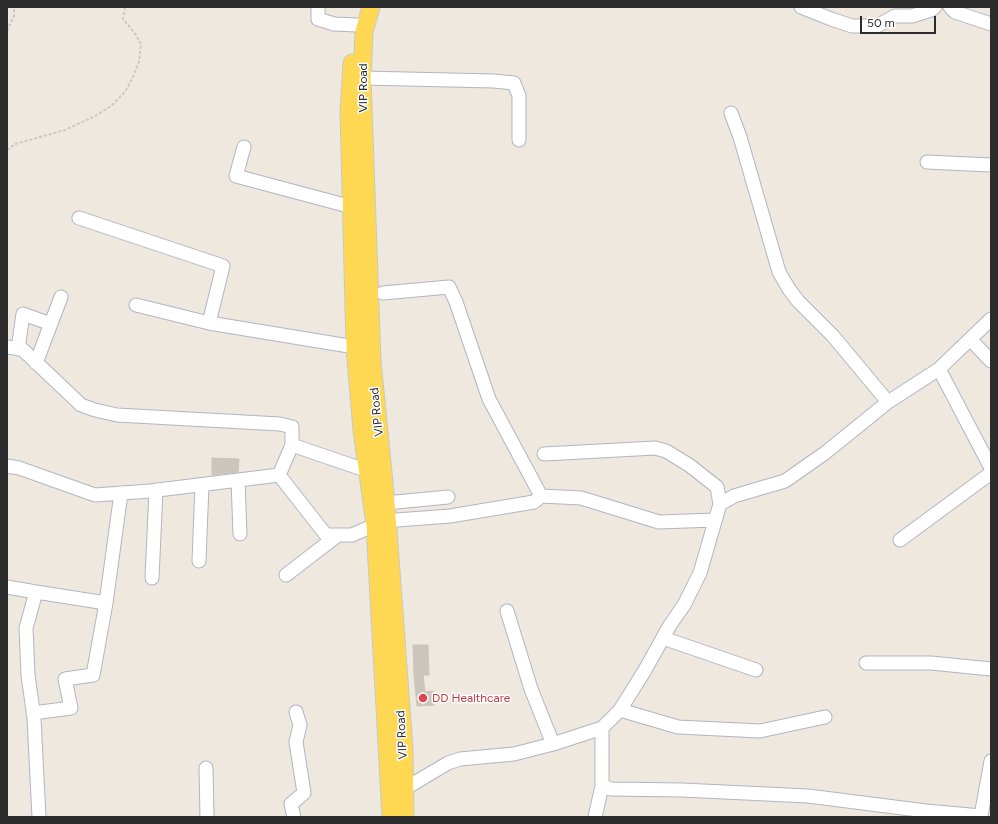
<!DOCTYPE html>
<html>
<head>
<meta charset="utf-8">
<style>
	body { margin:0 }
	#map { position:relative; width:998px; height:824px; overflow:hidden; background:#efe8de; font-family:Figtree,sans-serif }
	canvas { display:block }
	.frame { position:absolute; inset:0; border:8px solid #2c2c2c; pointer-events:none }
	.scale { position:absolute; left:860px; top:16px; width:76px; height:18px; box-sizing:border-box; border:2px solid #2c2c2c; border-top:0; padding-left:5px; font-size:12px; line-height:14px; white-space:nowrap; color:#2c2c2c; -webkit-text-stroke:3px #fff; paint-order:stroke }
</style>
</head>
<body>
<div id="map">
<canvas width="998" height="824"></canvas>
<div class="frame"></div>
<div class="scale">50 m</div>
</div>
<script>
const ctx = document.querySelector('canvas').getContext('2d');
ctx.lineJoin = 'round';
function fillPath(path, color) {
  ctx.fillStyle = color;
  ctx.fill(path, 'evenodd');
}
function shape(rows) {
  const path = new Path2D();
  for (const r of rows) {
    path.moveTo(r[0], r[1]);
    for (let i = 2; i < r.length; i += 2) path.lineTo(r[i], r[i + 1]);
  }
  return path;
}
function stroke(path, color, width, dash) {
  ctx.strokeStyle = color;
  ctx.lineWidth = width;
  ctx.lineCap = dash ? 'butt' : 'round';
  ctx.setLineDash(dash || []);
  ctx.stroke(path);
}
function label(font, color, halo, rows, align = 'center') {
  ctx.font = font + ' Figtree,sans-serif';
  ctx.lineWidth = 3;
  ctx.setLineDash([]);
  ctx.textBaseline = 'middle';
  ctx.strokeStyle = halo;
  ctx.fillStyle = color;
  for (const [text, x, y, turn = 0] of rows) {
    ctx.save();
    ctx.translate(x, y);
    ctx.rotate((+turn || 0) * Math.PI / 180);
    ctx.textAlign = isNaN(turn) ? turn : align;
    if (halo) ctx.strokeText(text, 0, 0);
    ctx.fillText(text, 0, 0);
    ctx.restore();
  }
}
const building = shape([
	[212,458,239,459,238,472,212,475,212,458],
	[413,645,428,645,429,675,423,675,425,692,433,691,434,705,417,706,414,676,413,645]
]);
const path = shape([
	[7,31,14,16,14,7],
	[7,150,15,144,65,130,95,116,111,106,125,92,132,79,139,62,141,44,134,32,123,19,125,7]
]);
const minor = shape([
	[318,7,318,19,334,24,357,25],
	[801,7,831,19,852,26,877,26,895,16,912,16,931,10,935,7],
	[950,7,955,12,991,24],
	[362,78,494,81,514,83,519,96,519,140],
	[731,113,740,137,779,272,789,289,798,301,833,336,888,402],
	[244,147,236,176,352,207],
	[927,162,991,165],
	[79,218,223,266,209,323,355,347],
	[383,293,449,287,456,302,489,399,541,496],
	[136,305,209,323],
	[970,339,991,361],
	[7,347,22,349,81,405,95,410,117,415,280,424,292,427,292,445],
	[18,349,23,314,51,324],
	[36,363,61,297],
	[939,369,991,468],
	[544,454,655,448,666,451,689,465,717,487,720,504],
	[7,466,19,468,95,495,150,491,279,475,292,445,368,471],
	[279,475,326,535,352,535,375,525],
	[238,480,240,534],
	[386,503,448,497],
	[397,520,450,516,534,502,541,496,581,498,659,522,715,520],
	[900,540,991,473],
	[199,561,202,485],
	[286,575,338,535],
	[152,578,156,490],
	[7,587,36,592,26,628,28,675,34,718,39,817],
	[106,603,121,493],
	[507,611,531,689,553,744],
	[663,638,756,670],
	[866,663,931,663,991,669],
	[620,710,678,727,760,731,825,717],
	[33,713,71,708,65,679,93,675,106,603,36,592],
	[602,728,602,786,611,789,682,790,808,796,926,811,981,816,991,761],
	[206,768,207,817],
	[397,786,411,785,448,763,460,759,514,754,553,744,602,728,620,710,645,670,670,625,684,605,700,573,720,504,734,496,785,481,825,453,888,402,939,369,991,319],
	[294,817,291,804,304,793,296,742,300,725,296,712],
	[595,817,602,786]
]);
const major = shape([
	[371,7,364,32,362,78,372,361,386,503,404,749,405,817],
	[352,63,349,112,355,347,362,430,375,525,391,817]
]);
const markers = [
	[423,698,5,"#e0444e"]
];
const streetNames = [
	["VIP Road",363,88,-90],
	["VIP Road",377,412,-96],
	["VIP Road",402,735,-93]
];
const healthNames = [
	["DD Healthcare",432,698]
];
fillPath(building, '#cac6bc');
stroke(building, '#cbc4b7', 1);
stroke(minor, '#b2b4c1', 15);
stroke(major, '#c8c8c8', 19);
stroke(path, '#c8c8c8', 2, [3, 2]);
stroke(minor, '#fff', 13);
stroke(major, '#ffd853', 17);
for (const [x, y, r, color] of markers) {
  const dot = new Path2D();
  dot.arc(x, y, r, 0, 2 * Math.PI);
  ctx.fillStyle = color;
  ctx.fill(dot);
  stroke(dot, '#fff', 1.5);
}
label('12px', '#2c2c2c', '#fff', streetNames);
label('12px', '#be3a42', '#fff', healthNames, 'left');
</script>
</body>
</html>
